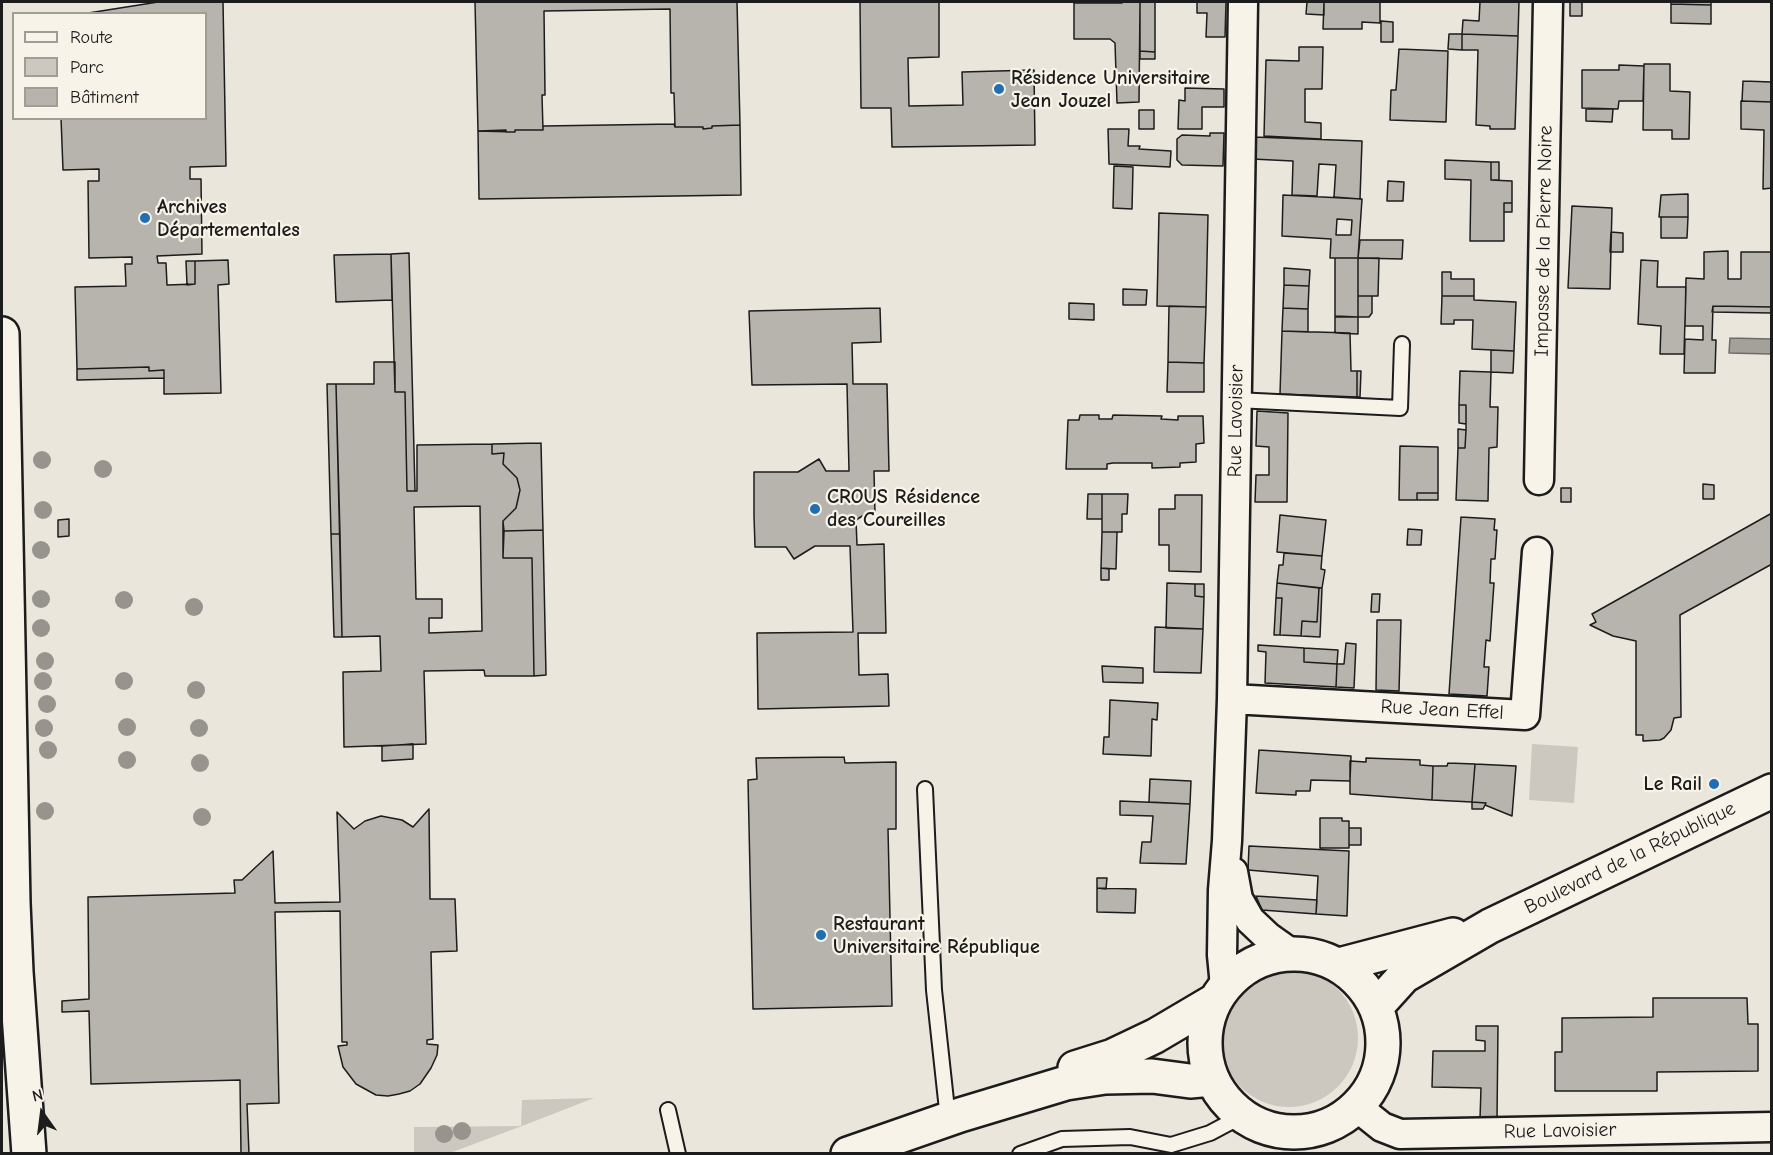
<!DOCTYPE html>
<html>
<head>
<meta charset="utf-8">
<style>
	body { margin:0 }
	#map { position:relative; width:1773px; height:1155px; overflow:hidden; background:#eae6dc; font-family:"Comic Neue",sans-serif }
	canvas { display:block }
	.frame { position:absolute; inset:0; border:3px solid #1c1c1c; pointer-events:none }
	.legend { position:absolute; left:12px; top:12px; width:195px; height:108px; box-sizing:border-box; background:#f7f3e8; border:2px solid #9f9d96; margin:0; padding:8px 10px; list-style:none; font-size:18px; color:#1c1c1c }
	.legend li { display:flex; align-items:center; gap:12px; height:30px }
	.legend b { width:30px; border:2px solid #9f9d96 }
	.north { position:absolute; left:12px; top:1083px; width:60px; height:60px; -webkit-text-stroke:4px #f7f3e8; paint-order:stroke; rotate:346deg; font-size:16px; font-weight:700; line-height:24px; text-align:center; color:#1c1c1c }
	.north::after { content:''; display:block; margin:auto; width:21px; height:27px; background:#1c1c1c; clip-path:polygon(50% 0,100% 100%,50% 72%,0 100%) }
</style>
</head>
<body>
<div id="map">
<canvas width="1773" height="1155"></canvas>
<div class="frame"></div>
<ul class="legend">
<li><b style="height:8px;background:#f7f3e8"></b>Route</li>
<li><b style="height:16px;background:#ccc8c0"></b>Parc</li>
<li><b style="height:16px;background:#b6b4ac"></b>Bâtiment</li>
</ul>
<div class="north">N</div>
</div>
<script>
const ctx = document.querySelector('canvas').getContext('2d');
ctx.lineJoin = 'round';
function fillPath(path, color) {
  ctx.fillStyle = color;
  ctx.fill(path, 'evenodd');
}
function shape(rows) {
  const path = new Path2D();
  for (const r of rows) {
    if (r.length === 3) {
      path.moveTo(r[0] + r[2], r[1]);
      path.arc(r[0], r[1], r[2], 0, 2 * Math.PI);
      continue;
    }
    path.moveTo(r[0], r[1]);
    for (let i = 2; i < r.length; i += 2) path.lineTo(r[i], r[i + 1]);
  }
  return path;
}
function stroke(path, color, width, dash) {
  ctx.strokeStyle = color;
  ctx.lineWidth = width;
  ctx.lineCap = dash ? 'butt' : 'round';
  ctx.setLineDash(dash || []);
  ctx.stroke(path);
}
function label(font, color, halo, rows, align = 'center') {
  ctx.font = font + ' "Comic Neue",sans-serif';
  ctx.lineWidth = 4.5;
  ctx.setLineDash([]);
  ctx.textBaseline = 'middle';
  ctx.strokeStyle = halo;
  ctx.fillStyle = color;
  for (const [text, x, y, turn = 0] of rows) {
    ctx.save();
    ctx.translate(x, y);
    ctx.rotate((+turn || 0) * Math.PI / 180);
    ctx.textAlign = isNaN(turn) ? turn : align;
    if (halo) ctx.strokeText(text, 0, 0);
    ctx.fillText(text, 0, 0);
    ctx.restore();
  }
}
const green = shape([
	[1532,744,1578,747,1574,803,1529,800],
	[1289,1038,69],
	[594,1098,522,1126,450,1153,414,1153,414,1127,521,1126,522,1100]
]);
const water = shape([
	[1730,338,1771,339,1771,354,1729,353,1730,338]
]);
const building = shape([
	[158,2,223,2,226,166,190,167,190,179,201,179,202,254,157,256,158,263,166,263,167,285,195,284,195,261,228,260,229,284,218,285,221,393,164,394,164,370,149,371,149,367,77,369,75,287,126,286,125,264,132,264,132,257,89,258,88,181,99,181,99,169,63,170,61,118,206,118,206,14,82,14,158,2],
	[475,2,737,2,740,125,712,126,712,128,703,129,703,127,675,127,674,93,671,93,670,9,544,11,545,95,542,95,543,130,515,130,515,132,506,132,506,130,478,131,475,2],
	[860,2,939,2,939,57,908,58,909,106,963,105,962,72,1034,70,1035,145,892,147,891,108,861,108,860,2],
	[1122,2,1140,2,1139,102,1117,103,1115,43,1110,39,1074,39,1074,3,1122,3,1122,2],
	[1140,2,1155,2,1155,52,1140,51,1140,2],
	[1197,2,1226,2,1225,37,1206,37,1207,13,1197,13,1197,2],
	[1307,2,1324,2,1324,15,1306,14,1307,2],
	[1324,2,1380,2,1380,23,1362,22,1362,29,1323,29,1324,2],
	[1480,2,1519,2,1518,36,1462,34,1463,20,1479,21,1480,2],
	[1570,2,1582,2,1582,16,1570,16,1570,2],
	[1671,2,1711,2,1711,5,1671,4,1671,2],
	[1671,4,1711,5,1711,24,1671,23,1671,4],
	[1381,21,1393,22,1393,42,1381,42,1381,21],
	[1449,34,1462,34,1462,50,1448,49,1449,34],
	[1462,34,1518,36,1515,129,1490,129,1490,126,1476,125,1478,50,1462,50,1462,34],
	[1299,47,1323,47,1322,89,1305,89,1305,122,1321,123,1321,139,1264,136,1266,60,1299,61,1299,47],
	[1399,49,1448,51,1446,122,1390,120,1391,90,1396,90,1399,49],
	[1140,51,1155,52,1155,59,1140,59,1140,51],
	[1644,64,1670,64,1670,91,1690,92,1689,139,1672,139,1672,130,1643,130,1644,64],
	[1619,65,1644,66,1643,101,1619,101,1618,109,1582,108,1582,70,1619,70,1619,65],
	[1743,81,1772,82,1772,102,1742,101,1743,81],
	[1185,88,1224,89,1224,107,1202,107,1202,129,1178,129,1179,100,1185,101,1185,88],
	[1741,101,1772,102,1772,188,1763,189,1764,130,1741,129,1741,101],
	[1586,109,1613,109,1612,122,1586,121,1586,109],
	[1139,110,1154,110,1154,129,1139,129,1139,110],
	[674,124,675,127,703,127,703,129,712,128,712,126,740,125,741,195,479,199,478,131,515,132,515,130,543,130,543,126,674,124],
	[1108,129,1129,129,1128,146,1140,146,1139,149,1171,151,1170,167,1109,164,1108,129],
	[1210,133,1224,133,1223,166,1182,165,1177,160,1177,139,1182,135,1210,136,1210,133],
	[1253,137,1362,141,1360,199,1334,197,1336,165,1319,164,1317,196,1292,195,1293,161,1252,159,1253,137],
	[1445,160,1491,162,1491,180,1512,181,1512,203,1504,203,1504,241,1470,241,1471,180,1445,179,1445,160],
	[1491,162,1499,162,1499,180,1491,180,1491,162],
	[1114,166,1133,167,1132,209,1113,208,1114,166],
	[1388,181,1404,182,1403,201,1387,201,1388,181],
	[1688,194,1688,217,1659,217,1661,195,1688,194],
	[1283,195,1362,199,1358,258,1330,258,1331,239,1282,236,1283,195],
	[1337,219,1352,220,1351,235,1336,235,1337,219],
	[1504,203,1512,203,1512,212,1504,212,1504,203],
	[1572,206,1612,208,1610,289,1568,288,1572,206],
	[1159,213,1208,215,1206,307,1157,306,1159,213],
	[1661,217,1688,217,1687,238,1661,238,1661,217],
	[1611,232,1623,233,1623,252,1610,252,1611,232],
	[1360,240,1403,240,1402,259,1358,258,1360,240],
	[1728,251,1728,279,1741,279,1741,252,1772,252,1772,307,1713,306,1712,340,1716,340,1715,373,1684,373,1685,339,1703,340,1703,326,1685,326,1686,278,1704,279,1704,252,1728,251],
	[409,253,415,491,407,491,405,392,395,392,391,254,409,253],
	[391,254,392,300,336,302,334,255,391,254],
	[1335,258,1358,258,1358,317,1335,317,1335,258],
	[1358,258,1379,258,1378,296,1358,296,1358,258],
	[1641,260,1658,261,1657,287,1686,287,1684,354,1660,354,1661,326,1638,324,1641,260],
	[186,261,195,261,195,284,187,285,186,261],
	[1284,268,1310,270,1309,286,1284,285,1284,268],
	[1442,272,1451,272,1451,279,1474,279,1474,296,1442,296,1442,272],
	[1284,285,1309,286,1308,309,1283,308,1284,285],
	[1123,289,1147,290,1146,305,1123,305,1123,289],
	[1358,296,1372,296,1372,313,1369,317,1358,317,1358,296],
	[1442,296,1474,296,1474,300,1516,302,1514,351,1472,349,1473,320,1454,320,1454,324,1441,324,1442,296],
	[1069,303,1094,304,1094,320,1069,319,1069,303],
	[1169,306,1206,307,1204,363,1168,362,1169,306],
	[1713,306,1772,307,1772,313,1712,312,1713,306],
	[880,308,881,342,852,343,853,384,887,384,889,471,874,471,875,514,867,513,856,520,857,545,884,544,886,633,858,633,859,675,888,674,889,706,758,709,757,633,853,632,850,546,815,546,794,559,786,547,755,547,754,516,754,472,798,472,819,459,826,471,849,471,847,384,752,385,749,311,880,308],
	[1283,308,1308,309,1308,332,1282,331,1283,308],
	[1335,316,1358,317,1358,334,1335,333,1335,316],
	[1282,331,1350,333,1351,371,1357,371,1357,397,1280,394,1282,331],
	[1491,350,1514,351,1513,373,1491,372,1491,350],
	[374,362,395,362,395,392,405,392,407,491,417,491,417,445,492,444,492,454,504,453,503,464,517,478,520,490,516,508,503,521,503,558,532,558,534,676,485,676,484,670,424,671,426,744,344,747,343,672,381,671,380,636,342,637,336,384,374,384,374,362],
	[480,506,482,631,429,633,429,618,442,618,442,599,416,599,414,507,480,506],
	[1168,362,1204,363,1204,392,1167,392,1168,362],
	[149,367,149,371,164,370,164,378,77,380,77,369,149,367],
	[1357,371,1361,371,1360,397,1357,397,1357,371],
	[1460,371,1491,372,1490,407,1498,407,1497,447,1489,448,1488,501,1456,500,1458,448,1465,448,1466,430,1466,405,1459,405,1460,371],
	[327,384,336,384,340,534,331,534,327,384],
	[1459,405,1466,405,1466,424,1459,423,1459,405],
	[1257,411,1288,413,1287,502,1255,502,1256,475,1269,475,1269,447,1256,446,1257,411],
	[1080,415,1099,415,1099,419,1112,419,1113,415,1162,416,1161,419,1178,420,1178,416,1203,416,1204,443,1196,444,1196,462,1180,463,1180,467,1152,468,1152,463,1113,463,1107,464,1107,469,1066,469,1068,420,1079,420,1080,415],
	[1458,429,1466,430,1465,448,1458,448,1458,429],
	[541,443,543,530,504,531,503,521,516,508,520,490,517,478,503,464,504,453,492,454,492,444,541,443],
	[1400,446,1438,447,1438,493,1417,493,1417,500,1399,500,1400,446],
	[1703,484,1714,485,1714,499,1703,499,1703,484],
	[1561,488,1571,488,1571,502,1561,502,1561,488],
	[1417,493,1438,493,1438,500,1417,500,1417,493],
	[1088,494,1102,494,1102,519,1087,519,1088,494],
	[1102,494,1128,494,1127,514,1122,514,1122,532,1102,532,1102,494],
	[1175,495,1202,495,1201,572,1169,571,1169,545,1159,545,1159,509,1175,509,1175,495],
	[1772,513,1772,564,1680,615,1681,717,1674,718,1671,730,1664,738,1660,740,1643,741,1643,735,1636,735,1636,641,1613,636,1590,625,1596,622,1592,614,1772,513],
	[1280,515,1326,520,1322,556,1277,552,1280,515],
	[1461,517,1495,519,1494,530,1497,530,1495,559,1491,559,1490,583,1494,583,1490,641,1486,640,1484,667,1489,667,1487,696,1449,694,1461,517],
	[69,519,69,536,58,537,58,520,69,519],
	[1408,529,1422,530,1421,545,1407,545,1408,529],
	[543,530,546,675,534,676,532,558,503,558,504,531,543,530],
	[1102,532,1117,532,1116,569,1101,568,1102,532],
	[331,534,340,534,342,637,334,637,331,534],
	[1284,553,1322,556,1321,569,1325,570,1322,588,1277,583,1279,565,1283,565,1284,553],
	[1101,568,1109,569,1109,580,1101,580,1101,568],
	[1167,583,1195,584,1195,596,1204,597,1203,629,1166,628,1167,583],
	[1277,583,1319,588,1317,622,1302,621,1301,636,1280,635,1282,598,1276,598,1277,583],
	[1195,584,1204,584,1204,597,1195,596,1195,584],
	[1319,588,1322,588,1320,637,1301,636,1302,621,1317,622,1319,588],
	[1372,594,1380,594,1379,612,1371,612,1372,594],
	[1276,598,1282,598,1280,635,1274,635,1276,598],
	[1377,620,1401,620,1399,691,1376,690,1377,620],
	[1155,627,1203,629,1201,673,1154,672,1155,627],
	[1346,643,1356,644,1354,688,1336,687,1337,664,1344,664,1346,643],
	[1258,645,1304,648,1304,662,1337,664,1336,687,1265,683,1266,652,1258,651,1258,645],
	[1304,648,1338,650,1337,664,1304,662,1304,648],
	[1102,666,1143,668,1143,683,1103,682,1102,666],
	[1110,700,1158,703,1157,720,1152,719,1151,756,1103,754,1104,737,1109,737,1110,700],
	[413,744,413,759,382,761,382,746,413,744],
	[1259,750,1351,756,1350,781,1311,780,1310,791,1296,791,1296,795,1256,793,1259,750],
	[844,757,845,763,896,762,896,829,888,829,892,1006,753,1009,748,780,757,779,756,758,844,757],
	[1366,758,1420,760,1420,765,1433,766,1432,800,1350,794,1350,761,1366,762,1366,758],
	[1448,763,1475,764,1472,802,1432,800,1433,766,1447,766,1448,763],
	[1475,764,1516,766,1512,816,1485,805,1486,803,1472,802,1475,764],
	[1150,779,1191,781,1190,804,1149,802,1150,779],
	[1120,801,1190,804,1186,864,1140,863,1142,842,1151,842,1153,816,1120,815,1120,801],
	[1472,802,1486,803,1483,809,1472,809,1472,802],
	[429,809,430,899,455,899,457,951,431,952,433,1039,427,1040,427,1044,438,1045,437,1055,431,1068,420,1084,410,1091,399,1094,388,1096,376,1095,356,1084,343,1067,338,1046,347,1045,347,1042,342,1042,340,911,275,912,279,1103,247,1104,249,1154,241,1154,240,1080,91,1084,89,1011,62,1012,62,1001,89,999,88,897,235,893,234,880,242,880,273,851,275,903,340,902,337,812,354,829,365,821,381,816,402,820,413,827,429,809],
	[1320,818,1342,818,1342,821,1349,821,1349,848,1320,848,1320,818],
	[1349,828,1361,828,1361,845,1349,845,1349,828],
	[1249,846,1349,851,1347,916,1316,914,1318,876,1248,870,1249,846],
	[1097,878,1107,878,1106,889,1097,888,1097,878],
	[1097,888,1136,889,1135,913,1097,912,1097,888],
	[1256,896,1317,900,1316,914,1262,910,1256,896],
	[1653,998,1747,998,1748,1024,1758,1024,1758,1071,1657,1072,1657,1091,1555,1091,1555,1052,1562,1052,1562,1018,1653,1017,1653,998],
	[1476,1026,1498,1026,1497,1119,1480,1119,1481,1088,1432,1087,1433,1051,1485,1051,1485,1041,1476,1040,1476,1026]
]);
const lane = shape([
	[1236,400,1400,408,1402,344],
	[925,789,934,990,948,1119],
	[668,1110,678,1154],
	[1020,1154,1062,1139,1130,1137,1171,1145,1210,1133,1242,1116]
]);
const street = shape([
	[1539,480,1548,2],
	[1232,699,1525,715,1537,552],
	[1233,872,1238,899,1250,920,1268,937,1292,954],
	[1225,986,1222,955,1223,890,1227,841,1232,699,1243,2],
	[1357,1107,1382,1127,1400,1134,1772,1127]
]);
const secondary = shape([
	[2,334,13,903,16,972,29,1154],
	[1294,1043,89],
	[1339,965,1453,935],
	[1376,1007,1404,976,1490,926,1772,791],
	[1075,1068,1113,1056,1155,1036,1216,1000],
	[848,1154,960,1115,1066,1083,1105,1077,1152,1076,1190,1081,1212,1079]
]);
const trees = [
	[42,460],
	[103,469],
	[43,510],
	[41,550],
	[41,599],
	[124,600],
	[194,607],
	[41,628],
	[45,661],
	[43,681],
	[124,681],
	[196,690],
	[47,704],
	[127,727],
	[44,728],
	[199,728],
	[48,750],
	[127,760],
	[200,763],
	[45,811],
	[202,817],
	[462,1131],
	[444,1134]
];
const markers = [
	[999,89,6,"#1f6fb2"],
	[145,218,6,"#1f6fb2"],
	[815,509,6,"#1f6fb2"],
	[1714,784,6,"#1f6fb2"],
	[821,935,6,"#1f6fb2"]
];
const poiNames = [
	["Résidence Universitaire",1011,78],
	["Jean Jouzel",1011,101],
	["Archives",157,207],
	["Départementales",157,230],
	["CROUS Résidence",827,497],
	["des Coureilles",827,520],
	["Le Rail",1702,784,"right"],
	["Restaurant",833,924],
	["Universitaire République",833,947]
];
const streetNames = [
	["Impasse de la Pierre Noire",1544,241,-89],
	["Rue Lavoisier",1236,421,-89],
	["Rue Jean Effel",1442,710,3],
	["Boulevard de la République",1630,858,-26],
	["Rue Lavoisier",1560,1131,-1]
];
fillPath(green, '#ccc8c0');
fillPath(water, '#a3a19a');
stroke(water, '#6d6c68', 1.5);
fillPath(building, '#b6b4ac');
stroke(building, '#1c1c1c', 1.5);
stroke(lane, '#1c1c1c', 18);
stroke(street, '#1c1c1c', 33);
stroke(secondary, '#1c1c1c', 38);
stroke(lane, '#f7f3e8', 14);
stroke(street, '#f7f3e8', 28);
stroke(secondary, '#f7f3e8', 33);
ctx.fillStyle = '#96948d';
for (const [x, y] of trees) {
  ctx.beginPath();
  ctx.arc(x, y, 9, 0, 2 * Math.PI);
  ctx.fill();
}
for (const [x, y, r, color] of markers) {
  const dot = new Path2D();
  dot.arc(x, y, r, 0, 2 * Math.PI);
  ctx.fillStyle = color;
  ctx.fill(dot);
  stroke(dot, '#f7f3e8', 2);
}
label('bold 20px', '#1c1c1c', '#f7f3e8', poiNames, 'left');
label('20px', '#1c1c1c', '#f7f3e8', streetNames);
</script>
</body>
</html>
